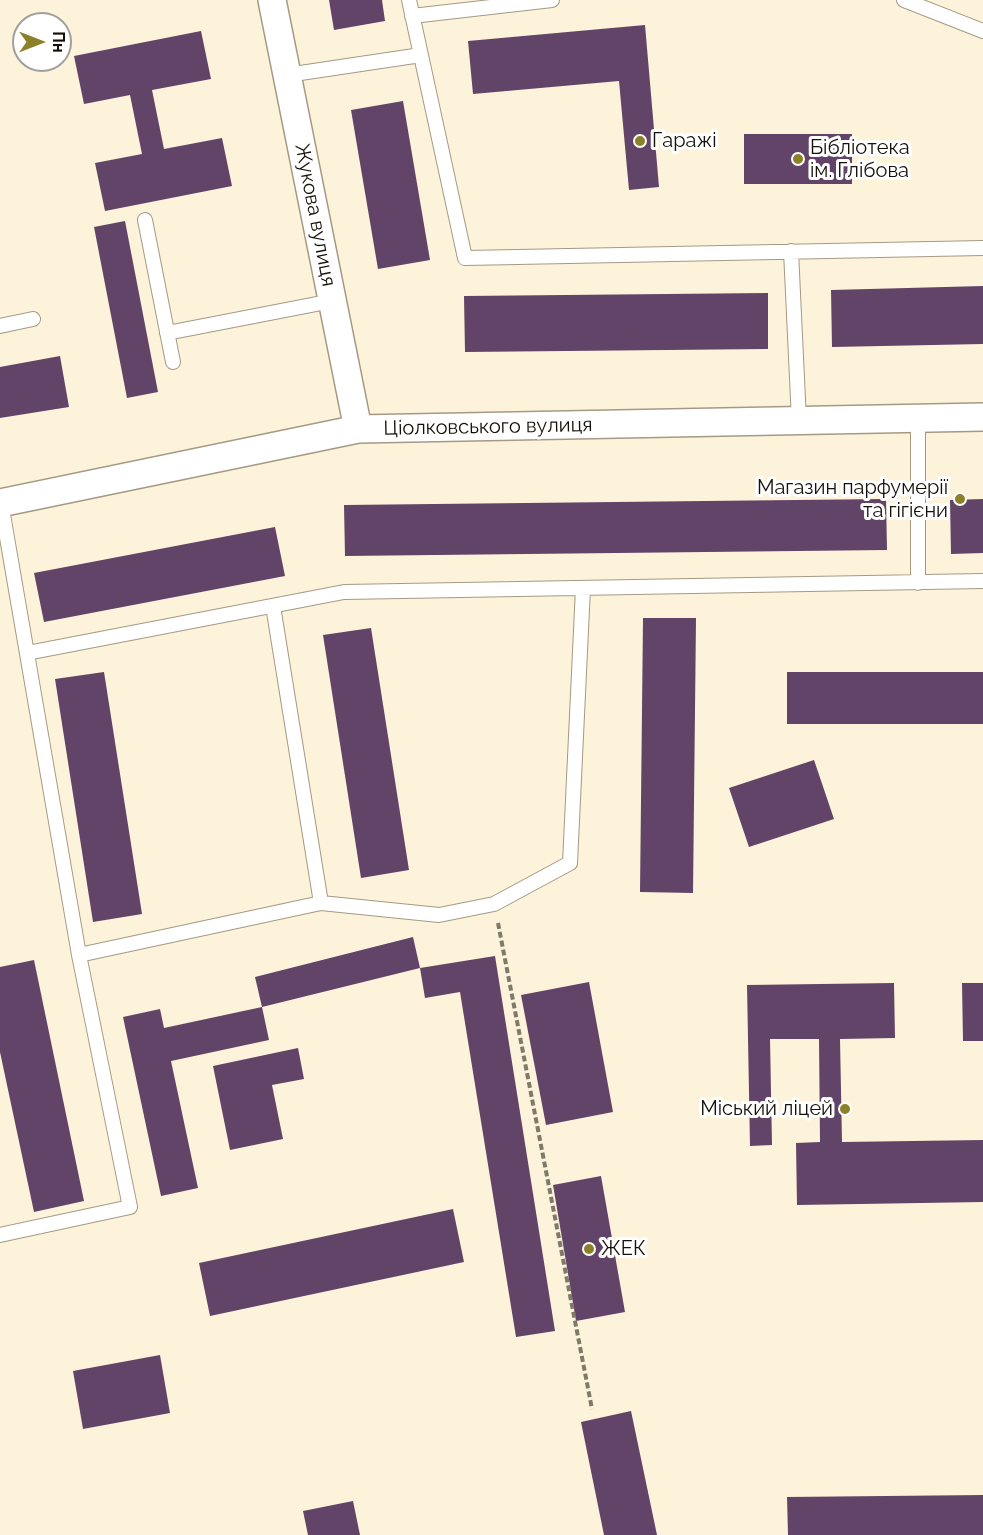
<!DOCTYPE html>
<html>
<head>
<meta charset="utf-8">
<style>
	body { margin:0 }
	#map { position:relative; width:983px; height:1535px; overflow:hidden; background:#fdf3db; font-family:Raleway,sans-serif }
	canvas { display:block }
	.north { position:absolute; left:12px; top:12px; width:60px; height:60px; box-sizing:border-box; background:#fff; border:2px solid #a1a09d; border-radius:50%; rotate:90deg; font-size:16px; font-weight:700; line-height:24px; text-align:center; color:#151109 }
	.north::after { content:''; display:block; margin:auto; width:21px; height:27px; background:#8c8128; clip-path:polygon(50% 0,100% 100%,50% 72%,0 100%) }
</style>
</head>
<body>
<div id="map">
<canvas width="983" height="1535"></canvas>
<div class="north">Пн</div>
</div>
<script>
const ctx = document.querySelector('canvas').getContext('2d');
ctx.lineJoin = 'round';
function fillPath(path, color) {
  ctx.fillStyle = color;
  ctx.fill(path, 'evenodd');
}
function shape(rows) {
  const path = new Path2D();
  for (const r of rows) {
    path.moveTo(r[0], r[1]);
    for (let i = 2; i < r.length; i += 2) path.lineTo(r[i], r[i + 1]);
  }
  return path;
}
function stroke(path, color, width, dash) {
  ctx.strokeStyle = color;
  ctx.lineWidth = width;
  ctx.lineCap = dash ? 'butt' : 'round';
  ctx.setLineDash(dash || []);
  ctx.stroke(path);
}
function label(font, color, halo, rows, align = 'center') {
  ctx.font = font + ' Raleway,sans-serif';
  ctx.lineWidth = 6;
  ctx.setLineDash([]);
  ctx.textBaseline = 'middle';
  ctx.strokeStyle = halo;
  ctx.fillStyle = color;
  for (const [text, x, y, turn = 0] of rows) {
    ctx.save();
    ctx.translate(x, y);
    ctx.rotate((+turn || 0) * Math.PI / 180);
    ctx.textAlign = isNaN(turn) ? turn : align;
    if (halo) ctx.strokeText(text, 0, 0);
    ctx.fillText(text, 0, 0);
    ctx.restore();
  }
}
const building = shape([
	[329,0,382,0,385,21,334,30],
	[645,25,659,187,629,190,619,81,473,94,468,41],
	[201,31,211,79,152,90,164,149,222,138,232,186,105,211,95,163,142,154,130,95,84,104,74,56],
	[403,101,430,260,378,269,351,110],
	[744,134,852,134,852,184,744,184],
	[125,221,158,392,127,398,94,227],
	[983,286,983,344,832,347,831,290],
	[768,293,768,349,465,352,464,296],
	[60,356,69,407,0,418,0,367],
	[886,499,887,550,345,556,344,505],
	[983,499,983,553,951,554,950,500],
	[275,527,285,576,44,622,34,573],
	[643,618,696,618,693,893,640,892],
	[371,628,409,870,361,878,323,635],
	[104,672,142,914,93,922,55,679],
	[787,672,983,672,983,724,787,724],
	[814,760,834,819,749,847,729,788],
	[413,937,420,968,495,956,555,1331,516,1337,460,992,425,998,420,968,262,1007,255,977],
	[34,960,84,1201,34,1212,0,1052,0,967],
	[589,982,613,1112,546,1125,521,995],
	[894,983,895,1038,840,1039,842,1142,983,1140,983,1202,797,1205,796,1143,820,1142,819,1039,770,1039,772,1145,750,1146,747,985],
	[962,983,983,983,983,1041,963,1041],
	[262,1007,269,1040,171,1061,198,1188,161,1196,123,1017,160,1009,164,1028],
	[298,1048,304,1079,272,1085,283,1139,230,1150,213,1066],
	[601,1176,625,1312,576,1321,553,1185],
	[453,1209,464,1262,210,1316,199,1263],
	[160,1355,170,1413,83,1429,73,1371],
	[631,1411,657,1535,604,1535,581,1422],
	[983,1495,983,1535,788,1535,787,1497],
	[353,1501,360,1535,308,1535,303,1511]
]);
const path = shape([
	[498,923,592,1409]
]);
const service = shape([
	[409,0,465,258,983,248],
	[904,0,983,31],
	[412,16,552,0],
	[287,75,421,55],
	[145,220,173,362],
	[791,251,799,421],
	[0,326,33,319],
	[167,333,332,301],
	[918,418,918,583],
	[273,606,321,903],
	[27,653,344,592,983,581],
	[79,955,321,903,439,915,494,904,570,863,583,588],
	[0,1235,130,1207,79,955,1,503]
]);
const minor = shape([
	[272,0,358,429],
	[0,503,358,429,983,417]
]);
const markers = [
	[640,141,6,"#8c8128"],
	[798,159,6,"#8c8128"],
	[960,499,6,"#8c8128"],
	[845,1109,6,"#8c8128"],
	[589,1249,6,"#8c8128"]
];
const poiNames = [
	["Гаражі",652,141],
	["Бібліотека",810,148],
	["ім. Глібова",810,171],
	["Магазин парфумерії",948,488,"right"],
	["та гігієни",948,511,"right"],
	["Міський ліцей",833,1109,"right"],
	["ЖЕК",601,1249]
];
const streetNames = [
	["Жукова вулиця",315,215,79],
	["Ціолковського вулиця",488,427,-1]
];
fillPath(building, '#614467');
stroke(service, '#a49a84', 16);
stroke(minor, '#a49a84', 30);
stroke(path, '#7f7969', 4, [6, 3]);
stroke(service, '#fff', 14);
stroke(minor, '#fff', 27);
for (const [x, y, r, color] of markers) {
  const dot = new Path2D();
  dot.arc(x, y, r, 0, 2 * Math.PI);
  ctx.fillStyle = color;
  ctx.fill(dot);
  stroke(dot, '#fff', 2);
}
label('20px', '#151109', '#fff', poiNames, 'left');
label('20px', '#151109', '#fff', streetNames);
</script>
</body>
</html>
